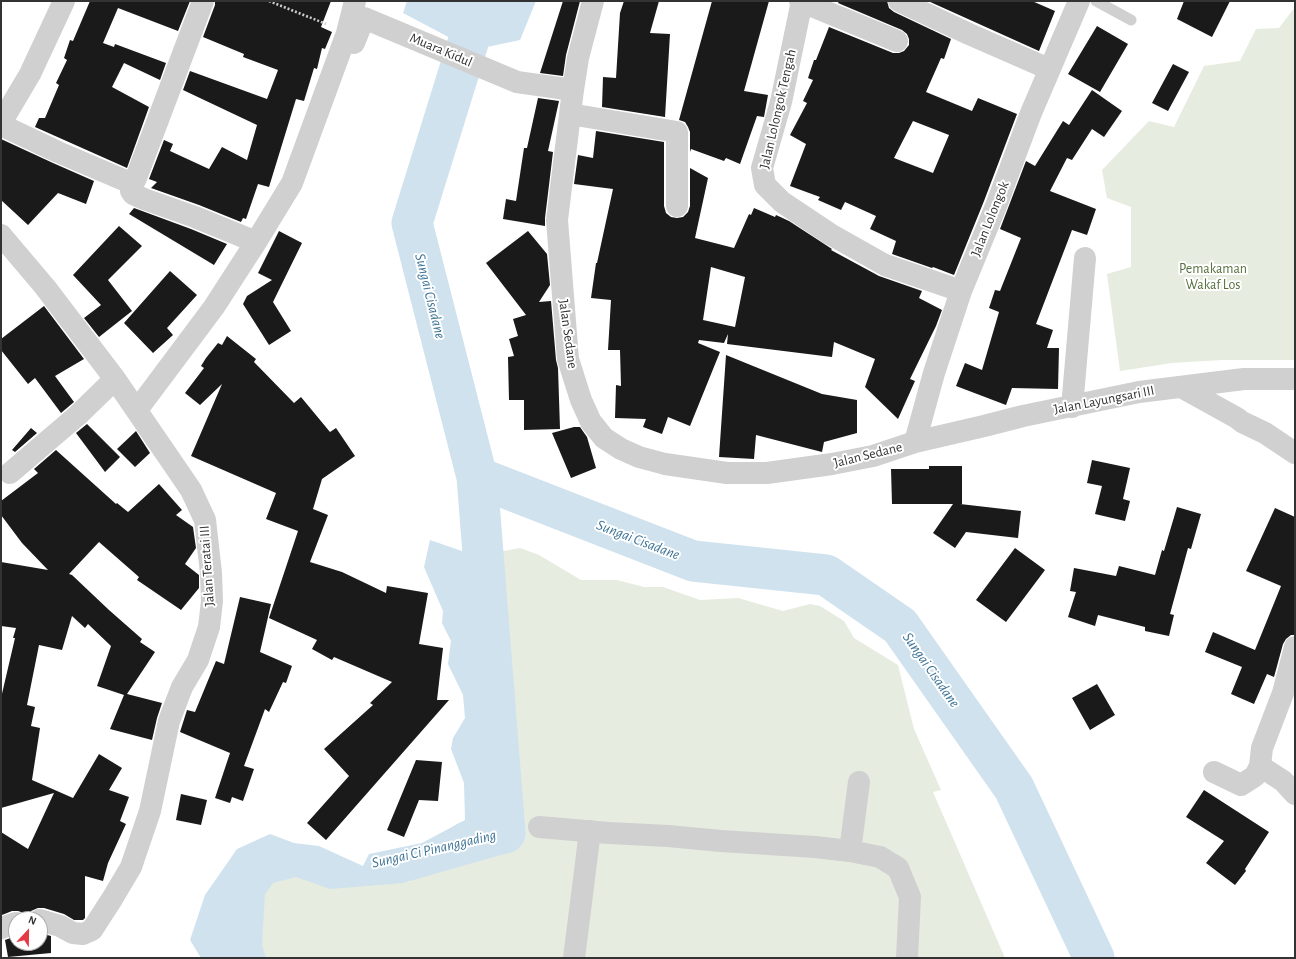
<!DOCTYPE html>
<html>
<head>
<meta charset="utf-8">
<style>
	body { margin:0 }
	#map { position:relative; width:1296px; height:959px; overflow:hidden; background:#fff; font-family:"Alegreya Sans",sans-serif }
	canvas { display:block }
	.frame { position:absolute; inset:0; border:2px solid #333; pointer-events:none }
	.north { position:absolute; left:8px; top:911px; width:40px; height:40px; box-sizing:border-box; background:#fff; border:1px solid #adadad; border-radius:50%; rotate:22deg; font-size:11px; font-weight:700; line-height:16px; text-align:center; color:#333 }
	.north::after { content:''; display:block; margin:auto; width:14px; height:18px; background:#e63946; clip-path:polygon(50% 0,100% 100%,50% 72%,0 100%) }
</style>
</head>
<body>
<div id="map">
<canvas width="1296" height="959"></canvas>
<div class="frame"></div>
<div class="north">N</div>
</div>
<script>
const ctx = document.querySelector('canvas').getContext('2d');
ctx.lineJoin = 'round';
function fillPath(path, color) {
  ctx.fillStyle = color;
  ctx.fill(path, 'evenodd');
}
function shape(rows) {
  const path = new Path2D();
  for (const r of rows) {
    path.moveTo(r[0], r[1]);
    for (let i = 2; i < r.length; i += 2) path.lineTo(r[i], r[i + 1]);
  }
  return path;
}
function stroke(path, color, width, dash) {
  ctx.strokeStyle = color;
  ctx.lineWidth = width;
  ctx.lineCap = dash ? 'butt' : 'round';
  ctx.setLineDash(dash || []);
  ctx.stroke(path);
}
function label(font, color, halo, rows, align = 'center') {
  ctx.font = font + ' "Alegreya Sans",sans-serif';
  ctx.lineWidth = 4;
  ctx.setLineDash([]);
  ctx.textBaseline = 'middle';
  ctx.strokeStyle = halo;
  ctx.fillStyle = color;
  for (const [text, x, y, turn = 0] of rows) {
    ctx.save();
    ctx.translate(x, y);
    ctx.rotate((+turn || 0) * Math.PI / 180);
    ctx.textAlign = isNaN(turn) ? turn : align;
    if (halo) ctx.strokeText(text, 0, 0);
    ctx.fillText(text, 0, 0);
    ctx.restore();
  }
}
const green = shape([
	[1295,7,1295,360,1222,360,1172,363,1120,371,1107,274,1131,267,1131,207,1107,198,1102,170,1149,121,1174,127,1204,66,1240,61,1256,29,1279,28],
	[520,548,539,555,581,580,617,580,644,587,663,587,700,600,738,598,783,611,810,604,820,606,844,621,854,638,898,665,914,729,941,790,933,792,1005,958,235,958,252,881,312,875,409,882,413,870,488,849,464,596,471,557]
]);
const water = shape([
	[407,1,536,1,520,40,473,50,403,13],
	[430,540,479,557,471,567,483,620,485,660,502,696,500,709,513,732,514,745,503,748,495,759,499,810,508,820,505,833,497,856,403,883,330,889,296,877,273,883,265,894,262,945,266,958,201,958,190,940,205,895,237,849,270,834,294,843,319,846,363,866,369,854,422,843,465,820,464,783,451,749,453,738,465,718,463,695,448,664,451,641,442,623,443,611,424,567]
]);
const river = shape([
	[481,1,412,223,477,477,693,561,826,575,900,626,1014,788,1094,958],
	[467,842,505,833,477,477]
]);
const building = shape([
	[90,1,190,1,178,31,118,8,103,43,114,47,115,44,166,63,160,80,124,63,112,87,149,107,127,168,35,127,39,118,45,118,59,85,56,83,67,60,64,58,70,40,73,41],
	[215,1,331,1,321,27,332,32,325,49,322,48,317,69,314,68,304,101,296,99,269,187,258,184,246,219,243,218,241,222,199,205,151,188,157,182,149,179,164,140,173,144,170,151,209,169,222,147,247,160,257,125,183,90,190,71,267,99,278,70,243,57,244,54,203,37,215,5],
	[563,1,580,1,566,55,563,76,540,73],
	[624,1,659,1,650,33,670,34,665,117,602,107,603,77,616,78,620,13],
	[712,1,769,1,744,91,768,95,764,117,757,116,740,164,726,158,724,161,691,149,690,152,690,132,688,127,685,122,679,120],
	[839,1,887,1,889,8,894,12,951,39,944,59,941,58,926,92,972,111,978,98,1017,114,984,201,954,275,933,267,932,268,892,254,896,241,870,229,876,216,845,202,841,210,818,200,820,197,790,186,806,144,790,135,807,103,803,101,813,80,808,78,814,60,816,60,829,27,893,53,899,53,904,51,909,45,909,39,907,34,902,30,838,3],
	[913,121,949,135,933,173,894,158],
	[928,1,1032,1,1055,11,1039,51],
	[1184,1,1230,1,1212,37,1177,19],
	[1097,26,1128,44,1100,92,1068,74],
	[1173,64,1189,72,1168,111,1152,103],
	[1092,90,1122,111,1104,137,1092,129,1072,160,1067,158,1050,191,1096,209,1087,235,1072,230,1036,324,1053,330,1047,348,1059,348,1058,389,1012,388,1006,405,956,386,965,363,982,370,999,312,989,308,995,290,1000,291,1021,238,1000,229,1026,161,1035,166,1063,121,1069,125],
	[538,98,559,101,548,151,553,152,545,218,545,226,503,219,506,199,516,201,524,148,527,148],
	[596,131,664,142,664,206,666,213,671,217,677,218,683,217,688,212,690,206,690,168,708,178,695,238,734,248,749,214,751,215,754,208,775,217,776,215,789,221,832,249,831,250,879,276,922,291,919,298,942,310,936,326,910,379,915,381,898,419,865,387,875,359,834,342,832,357,727,344,728,334,724,343,699,340,698,343,720,352,690,426,668,417,662,434,643,427,646,419,615,418,616,385,621,386,620,350,608,350,611,300,591,298,596,263,597,263,613,189,574,184,578,155,593,158],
	[711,267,745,277,735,327,703,320],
	[1,139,53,163,94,181,86,204,58,193,28,225,1,200],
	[134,208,191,229,227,244,214,265,129,214],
	[119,226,142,246,108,280,132,311,99,337,84,318,101,305,73,275],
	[279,231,302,243,273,302,291,331,269,345,243,304,247,296,272,280,258,273],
	[528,231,547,254,550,285,539,302,551,301,556,360,558,368,560,429,524,430,524,400,509,400,508,357,514,356,509,339,518,336,513,319,526,315,486,263],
	[170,271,197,295,167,328,173,335,153,353,124,323],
	[44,306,84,359,55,376,74,402,61,413,35,378,28,384,1,350,1,339],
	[227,336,256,359,254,362,294,403,301,397,330,432,336,428,355,456,322,479,313,509,328,515,310,562,342,572,386,593,387,586,428,593,419,644,443,648,437,700,449,700,326,840,307,823,349,776,324,749,373,705,370,703,392,682,334,657,332,660,312,649,317,640,269,618,298,531,266,519,276,493,191,456,222,384,200,405,185,393,204,368,201,366,206,358,218,343,222,345],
	[726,355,822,394,857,400,857,433,824,442,822,452,756,435,754,459,719,457],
	[87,424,120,457,105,472,76,433],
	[574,427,580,427,587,437,596,468,571,478,552,433],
	[31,428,37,433,15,452,12,450],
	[136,431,150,453,135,467,117,449],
	[56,450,116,504,117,503,128,512,159,484,182,510,176,515,193,527,196,548,185,564,199,575,199,588,181,610,137,580,139,577,99,542,69,574,72,575,109,610,142,639,140,642,155,652,127,694,162,703,157,718,152,740,110,729,124,695,97,686,111,646,88,624,85,628,72,616,62,650,39,645,27,705,35,707,31,726,40,728,32,780,73,798,99,754,122,768,109,790,129,797,120,821,126,824,108,863,103,881,85,876,85,918,83,920,74,920,64,914,44,908,38,908,31,911,28,919,24,913,18,911,12,911,2,915,1,908,1,832,28,849,54,793,1,808,1,698,15,638,13,638,16,628,1,626,1,562,48,570,22,543,1,515,1,501,38,473,34,469],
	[1092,460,1130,468,1123,499,1130,501,1125,521,1095,514,1102,486,1087,483],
	[929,466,962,466,962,504,960,504,1021,511,1018,538,966,532,955,548,933,533,953,504,892,504,891,469,929,469],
	[1177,507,1201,514,1191,549,1188,548,1170,614,1174,615,1169,636,1145,631,1145,627,1098,615,1095,626,1068,617,1076,592,1070,591,1074,568,1116,576,1119,566,1155,575,1162,550,1164,551],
	[1275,508,1295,517,1295,635,1291,635,1286,639,1283,644,1274,677,1267,674,1254,704,1231,694,1242,667,1205,652,1213,632,1255,650,1281,586,1246,571],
	[1015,548,1045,570,1006,622,976,600],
	[240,597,271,604,260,652,292,666,286,683,283,682,269,712,265,709,244,766,254,769,243,801,232,797,230,803,215,798,230,753,180,732,187,710,195,712,216,661,224,664],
	[1097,684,1115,715,1090,730,1072,698],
	[416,760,442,762,438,801,419,800,404,837,387,830],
	[1204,790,1269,832,1245,869,1246,871,1235,885,1206,863,1224,841,1186,817],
	[181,794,207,800,201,825,176,820],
	[40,933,51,936,51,953,8,957,5,940,16,936,16,943,40,943]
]);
const path = shape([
	[269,1,326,24]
]);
const lane = shape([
	[1096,1,1131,20]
]);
const street = shape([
	[593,1,578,58,573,90,557,220,568,359,581,400,591,422,604,438,621,449,639,457,665,464,727,473,767,473,832,464,873,456,915,442,984,426,1023,416,1139,392,1244,379,1295,379],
	[800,1,897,41],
	[802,1,781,102,762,168,765,185,782,202,830,234,885,265,961,291],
	[899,1,969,34,1049,69],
	[354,43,364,18,517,82,573,90],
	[570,114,677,132,677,206],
	[1,123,30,74,64,1],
	[1,125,58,152,126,181,133,184,131,191,133,194,144,199,195,217,256,242],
	[133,184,136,178,203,1],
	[1,235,45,287,115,379,191,490,205,520,211,573,212,601,209,627,198,660,182,687,169,721,150,811,131,867,112,899,92,930,83,934,73,933,60,926,40,920],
	[1181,387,1237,418,1242,422,1265,433,1295,453],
	[1072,407,1085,258],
	[137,410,214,307,256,242,292,183,347,33,355,1],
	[915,442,934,373,961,291,996,206,1031,113,1079,1],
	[10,473,78,415,115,379],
	[1295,647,1283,693,1262,748,1260,766,1283,781,1295,794],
	[1214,772,1241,785,1255,776,1260,766],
	[539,827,609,833,668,836,721,841,815,847,850,851,880,857,898,868,910,897,907,958],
	[850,851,859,782],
	[1,928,16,923],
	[574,958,590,831]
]);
const streetNames = [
	["Muara Kidul",441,50,23],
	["Jalan Lolongok Tengah",778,109,-77],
	["Jalan Lolongok",990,219,-68],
	["Jalan Sedane",568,334,82],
	["Jalan Layungsari III",1104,400,-11],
	["Jalan Sedane",868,455,-14],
	["Jalan Teratai III",207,566,-94]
];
const parkNames = [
	["Pemakaman",1213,269],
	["Wakaf Los",1213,285]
];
const waterNames = [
	["Sungai Cisadane",430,296,76],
	["Sungai Cisadane",638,540,21],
	["Sungai Cisadane",931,670,55],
	["Sungai Ci Pinanggading",434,849,-13]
];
fillPath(green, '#e6ecdf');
fillPath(water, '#cfe2ee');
stroke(river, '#cfe2ee', 41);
fillPath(building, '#1a1a1a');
stroke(path, '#cdcdcd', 2.5, [2, 2]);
stroke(lane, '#d0d0d0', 11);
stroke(street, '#d0d0d0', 22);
label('14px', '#333', '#fff', streetNames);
label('14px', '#56703f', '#fff', parkNames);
label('italic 15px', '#3f7597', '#fff', waterNames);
</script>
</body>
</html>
